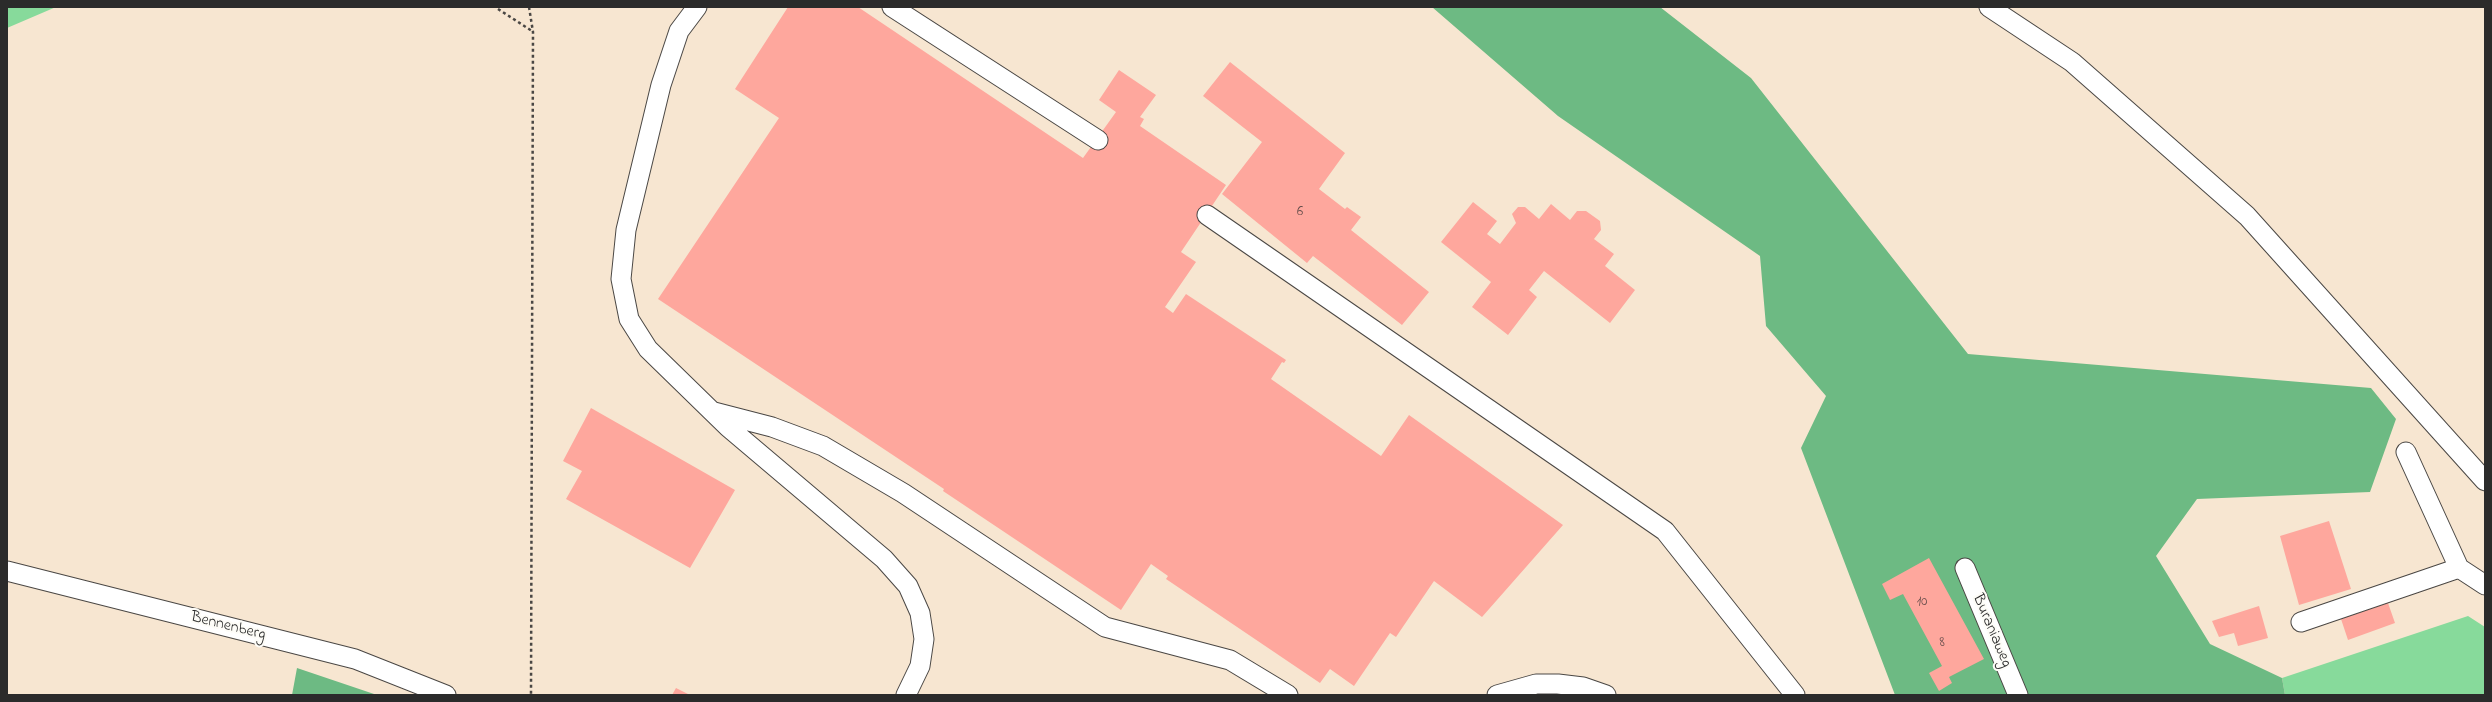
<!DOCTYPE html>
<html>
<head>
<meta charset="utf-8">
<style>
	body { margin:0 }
	#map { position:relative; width:2492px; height:702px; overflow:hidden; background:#f7e6d1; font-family:"Indie Flower",sans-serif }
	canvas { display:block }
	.frame { position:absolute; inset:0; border:8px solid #2b2b2b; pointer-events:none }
</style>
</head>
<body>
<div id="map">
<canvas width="2492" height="702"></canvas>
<div class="frame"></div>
</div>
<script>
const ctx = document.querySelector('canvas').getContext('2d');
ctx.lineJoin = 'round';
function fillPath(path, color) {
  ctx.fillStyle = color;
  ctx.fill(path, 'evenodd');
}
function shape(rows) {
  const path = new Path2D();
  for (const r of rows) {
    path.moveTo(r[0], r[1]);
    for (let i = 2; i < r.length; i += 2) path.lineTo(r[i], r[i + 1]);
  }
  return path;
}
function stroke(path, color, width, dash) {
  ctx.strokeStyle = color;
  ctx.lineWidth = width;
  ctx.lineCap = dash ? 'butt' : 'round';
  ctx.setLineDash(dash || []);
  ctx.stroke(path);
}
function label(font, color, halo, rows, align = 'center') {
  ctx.font = font + ' "Indie Flower",sans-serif';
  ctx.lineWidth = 4;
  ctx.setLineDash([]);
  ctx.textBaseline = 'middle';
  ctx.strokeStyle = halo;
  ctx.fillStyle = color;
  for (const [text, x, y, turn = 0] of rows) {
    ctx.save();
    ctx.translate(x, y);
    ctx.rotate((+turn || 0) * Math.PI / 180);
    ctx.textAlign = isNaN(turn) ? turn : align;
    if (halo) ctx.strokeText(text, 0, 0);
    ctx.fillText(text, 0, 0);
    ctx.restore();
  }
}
const green = shape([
	[7,7,56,7,7,28],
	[2468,616,2485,627,2485,695,2285,695,2282,678]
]);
const forest = shape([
	[1432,7,1660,7,1751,78,1968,354,2371,388,2396,419,2370,492,2197,499,2156,556,2210,644,2282,678,2285,695,1895,695,1801,448,1826,396,1766,326,1760,256,1558,116],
	[297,668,377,695,292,695]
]);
const building = shape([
	[788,7,858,7,1083,158,1116,112,1099,100,1119,70,1156,95,1140,117,1144,119,1140,126,1226,185,1181,252,1196,262,1165,307,1173,313,1186,294,1286,360,1284,363,1282,362,1271,379,1381,456,1409,415,1563,525,1482,617,1434,581,1396,637,1390,633,1354,686,1330,669,1320,683,1166,579,1168,576,1151,564,1121,610,943,491,944,489,658,299,779,118,735,89],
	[1230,62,1345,153,1319,189,1345,209,1347,207,1361,217,1351,230,1429,292,1402,325,1313,256,1307,263,1222,194,1262,142,1203,96],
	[1473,202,1497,221,1487,234,1500,244,1516,223,1512,214,1518,207,1525,207,1539,219,1551,204,1570,220,1577,211,1586,211,1600,221,1601,230,1594,239,1614,254,1605,266,1635,290,1610,323,1544,271,1529,290,1537,297,1508,335,1472,307,1491,282,1441,242],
	[591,408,735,490,690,568,566,499,582,471,563,461],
	[2329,521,2351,589,2299,605,2280,536],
	[1929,558,1984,659,1949,677,1952,683,1939,691,1929,673,1942,666,1903,594,1890,600,1882,584],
	[2388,603,2395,623,2348,640,2341,619],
	[2259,606,2268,638,2238,646,2234,633,2219,637,2212,621],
	[676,688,690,695,672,695]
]);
const path = shape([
	[529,7,533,32,531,695],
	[498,9,532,31]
]);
const lane = shape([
	[697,7,679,31,661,85,626,230,621,279,629,319,648,349,728,427,884,559,908,586,920,613,924,639,920,666,906,695],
	[892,7,1098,140],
	[1989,7,2072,62,2247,216,2485,481],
	[1207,215,1665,531,1795,695],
	[714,412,772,427,823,446,903,493,1105,627,1230,660,1288,695],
	[2406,452,2459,568,2485,585],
	[1965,568,2018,695],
	[7,571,355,659,446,695],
	[2301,622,2459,568],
	[1497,695,1536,684,1558,684,1583,687,1606,695]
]);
const numberNames = [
	["6",1300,213],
	["10",1922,603],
	["8",1942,644]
];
const streetNames = [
	["Bennenberg",228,627,14],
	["Buraniaweg",1991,631,67]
];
fillPath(green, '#87da9b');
fillPath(forest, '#6dba83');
fillPath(building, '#fea79d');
stroke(lane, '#4a4744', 21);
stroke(path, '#4a4744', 2.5, [3, 3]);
stroke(lane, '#fff', 19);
label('14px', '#604a48', null, numberNames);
label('16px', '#2b2b2b', '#fdfcf7', streetNames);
</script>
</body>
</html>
